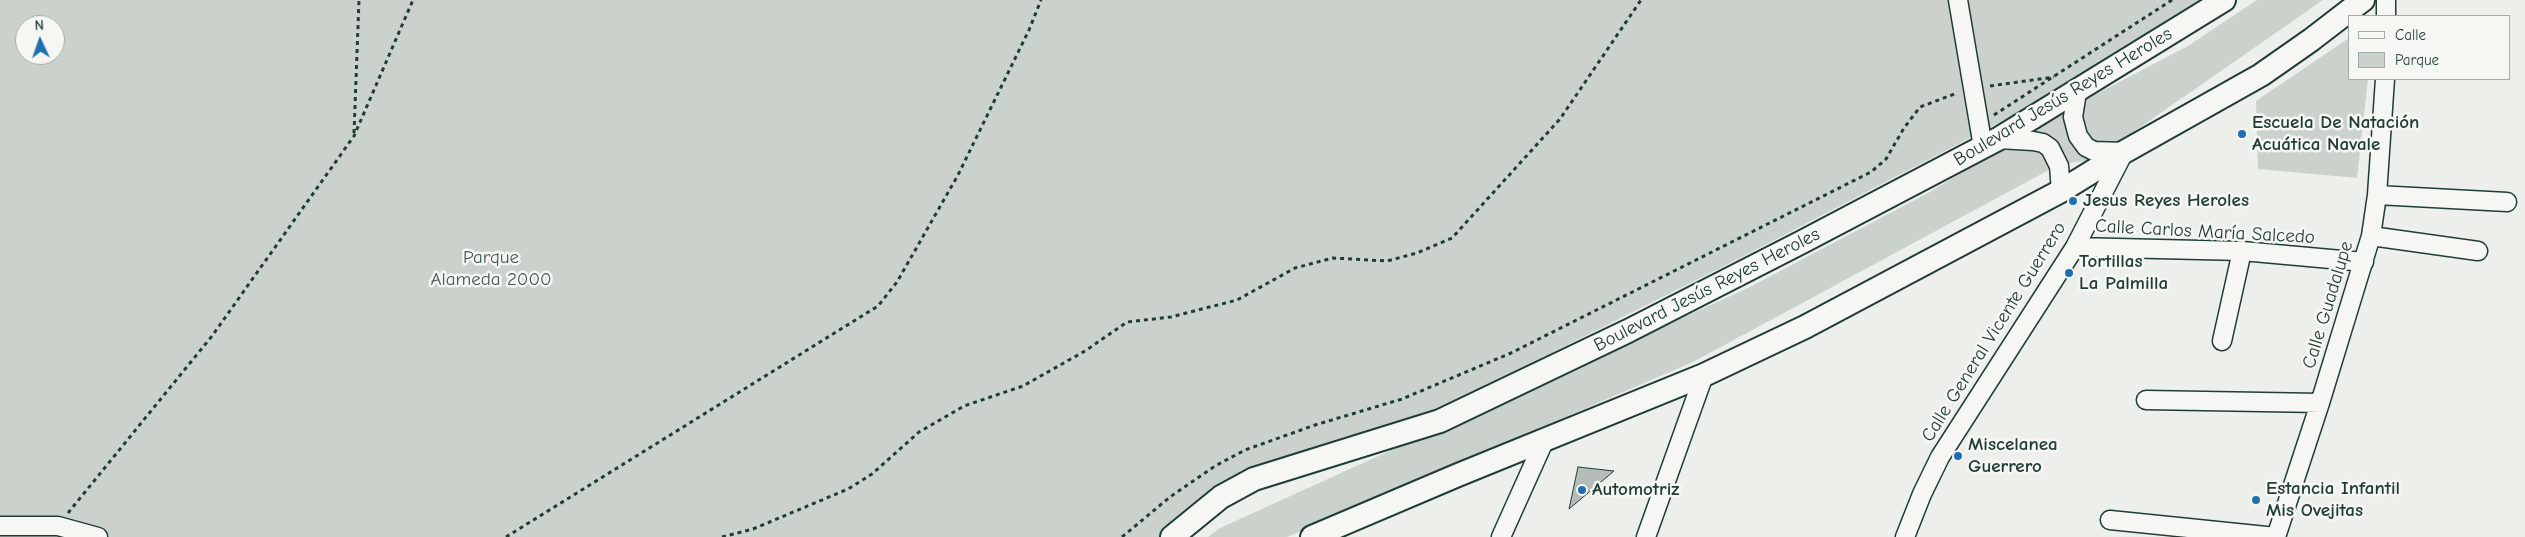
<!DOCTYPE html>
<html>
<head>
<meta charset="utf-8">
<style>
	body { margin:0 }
	#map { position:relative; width:2525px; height:537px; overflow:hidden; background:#edefea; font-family:"Comic Neue",sans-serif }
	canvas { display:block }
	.legend { position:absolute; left:2348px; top:15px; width:162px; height:65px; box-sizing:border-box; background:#f6f6f2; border:1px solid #a0aca6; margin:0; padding:6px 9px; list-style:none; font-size:15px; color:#1f3d34 }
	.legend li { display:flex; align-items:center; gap:10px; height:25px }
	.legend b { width:25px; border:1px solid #a0aca6 }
	.north { position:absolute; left:15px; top:15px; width:50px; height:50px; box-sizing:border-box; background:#f6f6f2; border:1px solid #a0aca6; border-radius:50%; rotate:357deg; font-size:14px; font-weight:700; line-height:20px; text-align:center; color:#1f3d34 }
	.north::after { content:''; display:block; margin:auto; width:18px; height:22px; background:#1f6fb2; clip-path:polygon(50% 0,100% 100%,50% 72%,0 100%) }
</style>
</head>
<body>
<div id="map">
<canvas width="2525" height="537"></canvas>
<ul class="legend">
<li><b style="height:6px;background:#f6f6f2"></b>Calle</li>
<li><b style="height:14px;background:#cbd2cc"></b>Parque</li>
</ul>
<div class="north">N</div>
</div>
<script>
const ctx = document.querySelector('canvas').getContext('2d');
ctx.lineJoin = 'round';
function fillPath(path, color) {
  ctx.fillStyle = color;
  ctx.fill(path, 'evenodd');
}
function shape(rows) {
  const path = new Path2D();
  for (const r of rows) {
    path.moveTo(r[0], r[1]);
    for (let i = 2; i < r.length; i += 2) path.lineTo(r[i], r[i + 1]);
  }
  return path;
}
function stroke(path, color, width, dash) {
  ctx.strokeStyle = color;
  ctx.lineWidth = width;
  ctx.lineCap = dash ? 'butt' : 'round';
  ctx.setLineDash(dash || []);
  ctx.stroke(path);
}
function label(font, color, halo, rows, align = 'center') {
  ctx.font = font + ' "Comic Neue",sans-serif';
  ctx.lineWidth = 5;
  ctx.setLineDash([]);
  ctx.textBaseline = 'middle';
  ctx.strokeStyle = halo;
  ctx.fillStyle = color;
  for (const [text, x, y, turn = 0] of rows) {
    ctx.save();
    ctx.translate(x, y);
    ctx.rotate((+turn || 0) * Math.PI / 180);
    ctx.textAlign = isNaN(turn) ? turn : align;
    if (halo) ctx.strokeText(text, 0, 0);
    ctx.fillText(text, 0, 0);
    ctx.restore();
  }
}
const green = shape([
	[0,0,2206,0,2033,105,1746,255,1454,402,1232,479,1167,537,0,537],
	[25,25,55,25,55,55,25,55],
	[2257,0,2323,0,2093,160,2060,164,1693,362,1287,537,1208,537,1220,528,1748,288,1928,193,2060,113,2188,46],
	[2349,38,2349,79,2368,79,2357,178,2258,169,2256,101]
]);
const building = shape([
	[1578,467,1614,471,1569,509,1578,467]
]);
const path = shape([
	[1990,86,2054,77],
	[1994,115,2172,0],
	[354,133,359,0],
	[68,513,212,336,354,136,413,0],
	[506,537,878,306,897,282,958,175,1029,30,1041,0],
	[722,537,753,529,848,489,872,474,919,432,964,406,1023,386,1085,351,1127,322,1171,317,1237,300,1295,268,1333,258,1387,261,1417,253,1452,238,1560,119,1641,0],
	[1122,537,1170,497,1215,466,1245,450,1315,425,1402,399,1511,353,1871,172,1886,159,1904,128,1920,107,1957,93]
]);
const minor = shape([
	[1958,0,1983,147],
	[2386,0,2386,16],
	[2077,92,2073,117,2078,136,2086,147,2094,151,2124,152],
	[1998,139,2033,141,2043,143,2050,148,2059,166,2061,191],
	[2377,195,2507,202],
	[2371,236,2478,251],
	[2075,247,2242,251,2364,262],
	[2222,341,2242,251],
	[2146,400,2320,403],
	[2110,520,2276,537,2320,403,2371,236,2377,195,2385,79],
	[0,526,58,526,98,537],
	[1501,537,1545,439],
	[1646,537,1704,375],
	[1905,537,1922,494,1940,457,2075,247,2124,152]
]);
const major = shape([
	[1172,537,1221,497,1254,479,1440,421,1628,331,1802,242,1998,139,2224,0],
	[1312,537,1458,475,1704,375,1805,327,2061,191,2124,152,2261,75,2311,40,2363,0]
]);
const markers = [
	[2242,134,5,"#1f6fb2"],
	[2073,201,5,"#1f6fb2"],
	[2069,273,5,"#1f6fb2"],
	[1958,456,5,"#1f6fb2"],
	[1582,490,5,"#1f6fb2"],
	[2256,500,5,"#1f6fb2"]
];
const streetNames = [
	["Boulevard Jesús Reyes Heroles",2063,97,-31],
	["Calle Carlos María Salcedo",2205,232,3],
	["Boulevard Jesús Reyes Heroles",1707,290,-27],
	["Calle Guadalupe",2328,305,-73],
	["Calle General Vicente Guerrero",1994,332,-58]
];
const poiNames = [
	["Escuela De Natación",2252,123],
	["Acuática Navale",2252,145],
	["Jesus Reyes Heroles",2083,201],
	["Tortillas",2079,262],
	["La Palmilla",2079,284],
	["Miscelanea",1968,445],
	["Guerrero",1968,467],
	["Estancia Infantil",2266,489],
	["Mis Ovejitas",2266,511],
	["Automotriz",1592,490]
];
const parkNames = [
	["Parque",491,258],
	["Alameda 2000",491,280]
];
fillPath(green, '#cbd2cc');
fillPath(building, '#b4bdb8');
stroke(building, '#1f3d34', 1);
stroke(minor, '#1f3d34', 21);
stroke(major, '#1f3d34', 26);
stroke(path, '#1f3d34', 3, [4, 4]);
stroke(minor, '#f6f6f2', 18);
stroke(major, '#f6f6f2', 22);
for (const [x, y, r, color] of markers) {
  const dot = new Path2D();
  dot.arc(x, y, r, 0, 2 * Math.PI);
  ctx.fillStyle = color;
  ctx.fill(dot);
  stroke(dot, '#f6f6f2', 2);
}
label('19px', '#1f3d34', '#f6f6f2', streetNames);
label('bold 19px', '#1f3d34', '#f6f6f2', poiNames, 'left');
label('19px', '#415b52', '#f6f6f2', parkNames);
</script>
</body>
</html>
